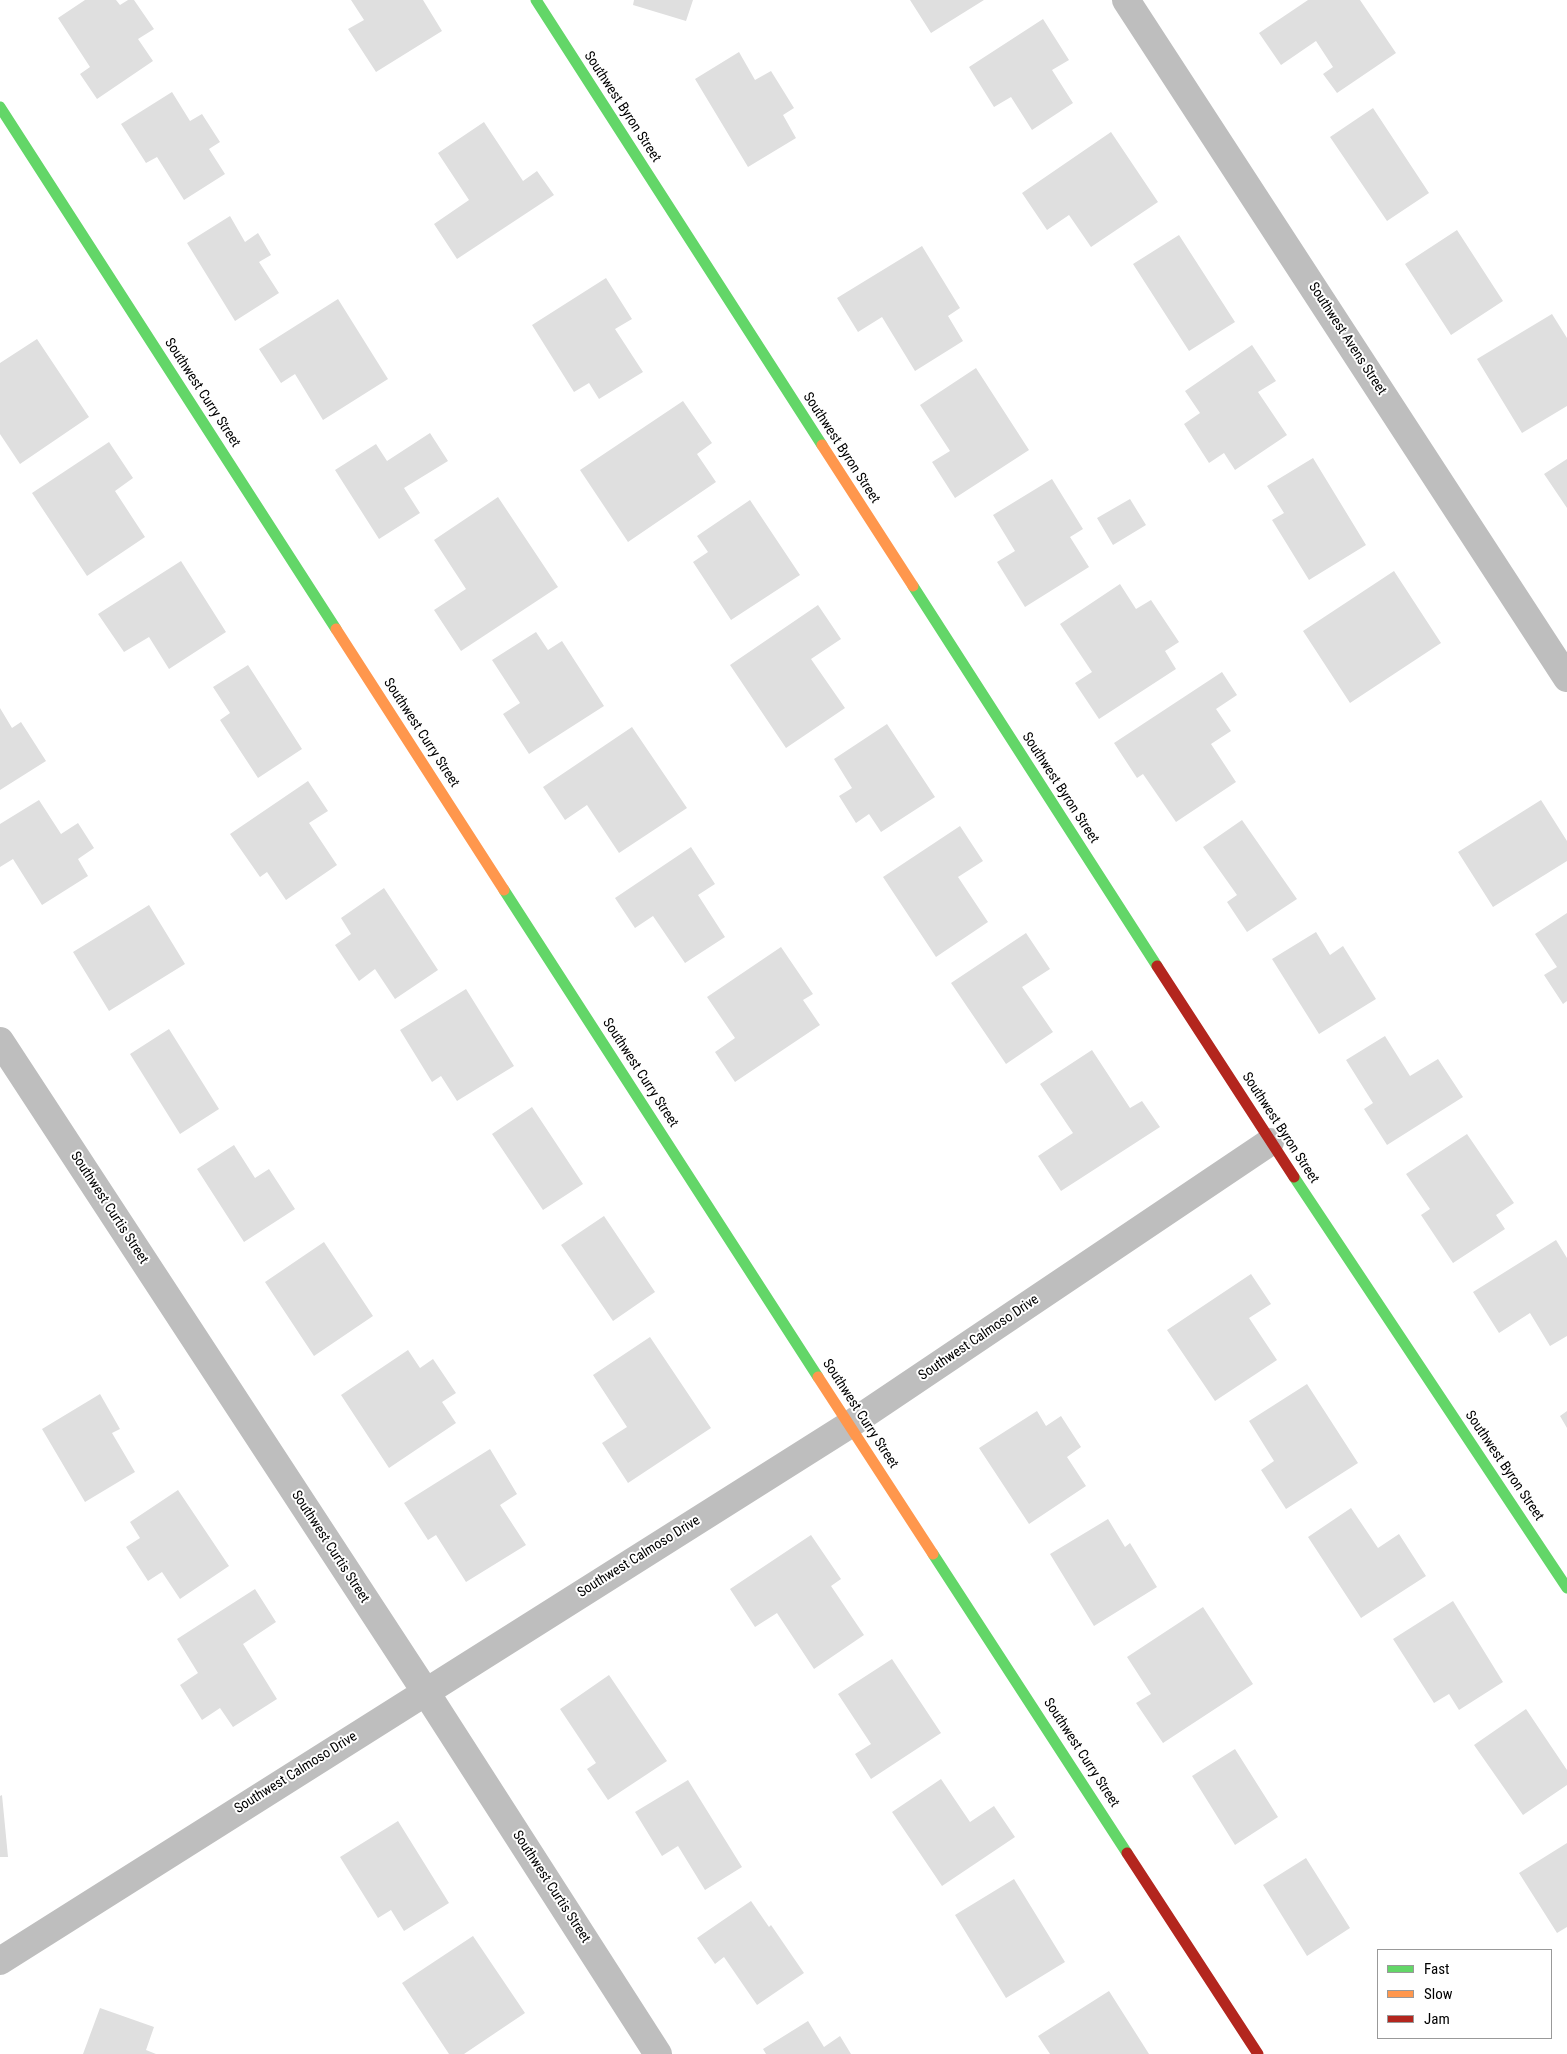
<!DOCTYPE html>
<html>
<head>
<meta charset="utf-8">
<style>
	body { margin:0 }
	#map { position:relative; width:1567px; height:2054px; overflow:hidden; background:#fff; font-family:"Roboto Condensed",sans-serif }
	canvas { display:block }
	.legend { position:absolute; left:1377px; top:1949px; width:175px; height:90px; box-sizing:border-box; background:#fff; border:1px solid #999; margin:0; padding:6px 9px; list-style:none; font-size:15px; color:#000 }
	.legend li { display:flex; align-items:center; gap:10px; height:25px }
	.legend b { width:25px; border:1px solid #999 }
</style>
</head>
<body>
<div id="map">
<canvas width="1567" height="2054"></canvas>
<ul class="legend">
<li><b style="height:6px;background:#63d668"></b>Fast</li>
<li><b style="height:6px;background:#ff974d"></b>Slow</li>
<li><b style="height:6px;background:#b3261e"></b>Jam</li>
</ul>
</div>
<script>
const ctx = document.querySelector('canvas').getContext('2d');
ctx.lineJoin = 'round';
function fillPath(path, color) {
  ctx.fillStyle = color;
  ctx.fill(path, 'evenodd');
}
function shape(rows) {
  const path = new Path2D();
  for (const r of rows) {
    path.moveTo(r[0], r[1]);
    for (let i = 2; i < r.length; i += 2) path.lineTo(r[i], r[i + 1]);
  }
  return path;
}
function stroke(path, color, width, dash) {
  ctx.strokeStyle = color;
  ctx.lineWidth = width;
  ctx.lineCap = dash ? 'butt' : 'round';
  ctx.setLineDash(dash || []);
  ctx.stroke(path);
}
function label(font, color, halo, rows, align = 'center') {
  ctx.font = font + ' "Roboto Condensed",sans-serif';
  ctx.lineWidth = 4;
  ctx.setLineDash([]);
  ctx.textBaseline = 'middle';
  ctx.strokeStyle = halo;
  ctx.fillStyle = color;
  for (const [text, x, y, turn = 0] of rows) {
    ctx.save();
    ctx.translate(x, y);
    ctx.rotate((+turn || 0) * Math.PI / 180);
    ctx.textAlign = isNaN(turn) ? turn : align;
    if (halo) ctx.strokeText(text, 0, 0);
    ctx.fillText(text, 0, 0);
    ctx.restore();
  }
}
const building = shape([
	[85,0,116,0,120,5,128,0,134,0,154,29,138,39,153,61,97,99,80,74,90,67,58,18],
	[351,0,423,0,442,31,376,72,348,29,364,20],
	[634,0,693,0,686,21,633,5],
	[910,0,984,0,931,33],
	[1308,0,1360,0,1396,53,1337,93,1323,74,1333,67,1316,41,1281,65,1259,33],
	[1043,19,1069,60,1052,70,1073,103,1032,130,1011,97,994,107,969,67],
	[739,52,755,80,771,71,794,108,783,115,796,138,748,167,695,79],
	[172,92,190,121,202,114,220,142,209,149,225,174,184,200,157,157,146,163,121,124],
	[1373,108,1429,193,1387,221,1330,137],
	[484,122,523,181,537,171,554,195,457,259,434,224,469,200,438,153],
	[1111,132,1158,202,1091,247,1069,215,1047,230,1022,193],
	[230,216,245,242,258,233,271,255,259,262,279,293,235,321,187,243],
	[1457,230,1503,301,1451,335,1405,264],
	[1179,235,1235,322,1189,351,1133,264],
	[922,246,960,308,948,316,963,341,915,371,882,317,858,332,837,298],
	[606,278,632,319,615,329,643,372,599,399,589,383,574,392,532,325],
	[338,299,388,379,323,420,295,374,281,383,259,349],
	[1552,314,1567,338,1567,406,1522,433,1477,359],
	[37,339,89,417,20,464,0,434,0,363],
	[1252,345,1276,381,1258,392,1287,435,1235,470,1224,453,1209,463,1184,424,1200,413,1185,391],
	[976,368,1029,450,955,498,932,462,950,451,920,405],
	[683,401,712,443,697,454,716,482,628,542,580,470],
	[430,433,448,461,404,488,420,513,379,539,335,470,376,444,387,461],
	[109,442,133,478,115,491,145,537,87,576,32,493],
	[1313,458,1366,545,1309,580,1272,520,1284,513,1267,486],
	[1567,459,1567,508,1544,474],
	[1052,479,1083,529,1070,537,1089,567,1025,607,997,562,1015,551,993,515],
	[498,497,558,587,461,651,434,610,466,589,434,540],
	[1130,499,1146,525,1113,545,1097,518],
	[750,500,800,575,731,620,693,562,708,552,697,536],
	[181,561,226,632,169,669,149,637,124,652,98,614],
	[1394,571,1441,643,1350,703,1303,631],
	[1120,584,1136,609,1151,600,1179,642,1165,651,1176,669,1099,719,1075,683,1092,672,1060,624],
	[818,605,841,639,811,659,845,708,786,748,730,665],
	[536,632,548,650,562,641,604,706,529,754,503,714,520,703,492,660],
	[248,665,302,749,258,778,220,720,230,713,213,687],
	[1222,672,1237,695,1216,709,1231,731,1211,744,1236,782,1176,822,1143,774,1137,778,1114,743],
	[0,708,12,728,21,722,46,761,0,790],
	[887,724,935,797,881,832,869,814,856,823,839,796,852,788,834,759],
	[632,727,687,808,619,853,587,805,565,820,543,787],
	[308,781,328,811,309,823,337,865,286,900,267,872,260,877,230,834],
	[39,800,61,834,78,823,94,848,78,859,88,876,42,905,13,859,0,867,0,824],
	[1541,800,1567,841,1567,861,1493,907,1458,852],
	[1242,820,1297,899,1247,932,1227,902,1237,895,1203,847],
	[960,826,983,861,958,877,988,922,936,957,883,877],
	[691,847,715,884,698,895,725,937,685,963,653,916,635,928,615,898],
	[384,888,438,970,395,999,375,969,359,981,335,945,351,934,341,918],
	[149,905,185,964,109,1011,73,952],
	[1567,913,1567,1001,1563,1004,1544,975,1557,967,1535,934],
	[1316,932,1330,955,1343,946,1376,999,1319,1034,1272,959],
	[1026,933,1050,969,1022,987,1053,1032,1006,1064,951,983],
	[781,947,813,994,803,1000,820,1025,735,1082,715,1052,735,1038,707,997],
	[466,989,514,1066,457,1101,441,1076,432,1082,400,1030],
	[169,1029,219,1109,180,1134,130,1054],
	[1385,1036,1410,1076,1438,1059,1463,1097,1387,1145,1364,1109,1373,1103,1346,1060],
	[1092,1050,1130,1108,1142,1101,1160,1127,1061,1191,1038,1156,1073,1133,1040,1084],
	[532,1107,583,1184,543,1210,492,1134],
	[1467,1134,1514,1203,1496,1215,1505,1229,1453,1263,1421,1215,1430,1209,1406,1174],
	[234,1145,255,1178,269,1169,295,1209,244,1242,197,1169],
	[604,1216,655,1292,613,1321,561,1245],
	[1556,1240,1567,1258,1567,1336,1550,1346,1530,1313,1499,1333,1473,1292],
	[324,1242,373,1316,314,1356,265,1282],
	[1251,1274,1271,1304,1249,1318,1277,1360,1215,1401,1167,1330],
	[650,1337,711,1428,628,1483,602,1443,627,1427,593,1375],
	[408,1350,420,1368,433,1359,456,1393,442,1402,456,1423,389,1468,341,1395],
	[1307,1384,1358,1463,1286,1509,1261,1470,1274,1461,1249,1421],
	[100,1394,120,1429,112,1433,135,1472,85,1502,42,1429],
	[1037,1411,1046,1426,1061,1416,1081,1447,1067,1457,1086,1486,1029,1524,979,1448],
	[1567,1411,1567,1428,1560,1416],
	[490,1449,517,1494,500,1505,526,1545,466,1582,436,1535,428,1540,404,1503],
	[178,1490,229,1566,180,1599,162,1572,148,1581,126,1547,140,1538,130,1522],
	[1351,1508,1378,1548,1399,1534,1426,1576,1361,1618,1308,1537],
	[1108,1519,1125,1547,1130,1543,1157,1587,1094,1626,1050,1554],
	[811,1535,841,1579,831,1586,864,1635,814,1669,777,1613,755,1627,730,1589],
	[255,1589,276,1622,243,1644,277,1699,233,1727,220,1708,202,1720,180,1685,198,1673,177,1639],
	[1453,1601,1503,1682,1459,1710,1449,1694,1434,1703,1393,1639],
	[1203,1607,1253,1684,1163,1743,1136,1703,1151,1694,1127,1657],
	[892,1659,941,1733,871,1779,855,1754,871,1744,838,1694],
	[609,1675,667,1761,608,1800,587,1769,596,1763,560,1709],
	[1526,1709,1567,1770,1567,1785,1523,1815,1474,1745],
	[1235,1749,1278,1817,1235,1845,1192,1776],
	[941,1779,970,1822,994,1806,1015,1837,942,1886,892,1812],
	[688,1780,742,1867,705,1890,678,1846,662,1856,635,1812],
	[2,1795,8,1857,0,1857,0,1796],
	[398,1821,449,1903,404,1931,391,1910,378,1918,340,1857],
	[1567,1843,1567,1927,1557,1933,1519,1873],
	[1306,1858,1350,1928,1307,1956,1263,1885],
	[1014,1879,1065,1962,1006,1998,955,1915],
	[751,1901,769,1927,771,1925,804,1973,757,2005,724,1957,715,1964,697,1938],
	[473,1936,525,2013,464,2054,449,2054,402,1983],
	[1109,1991,1149,2054,1050,2054,1038,2036],
	[100,2008,154,2027,146,2050,156,2054,83,2054],
	[808,2021,824,2047,840,2036,851,2054,766,2054,763,2049]
]);
const street = shape([
	[1126,0,1567,678],
	[0,1041,425,1691,658,2054],
	[0,1961,849,1425,1270,1142]
]);
const fast = shape([
	[536,0,822,445],
	[0,107,336,629],
	[913,586,1157,966],
	[504,890,818,1377],
	[1294,1177,1567,1588],
	[933,1554,1127,1853]
]);
const slow = shape([
	[822,445,913,586],
	[336,629,504,890],
	[818,1377,933,1554]
]);
const jam = shape([
	[1157,966,1294,1177],
	[1127,1853,1258,2054]
]);
const streetNames = [
	["Southwest Byron Street",622,107,57],
	["Southwest Avens Street",1347,339,57],
	["Southwest Curry Street",202,393,57],
	["Southwest Byron Street",841,448,57],
	["Southwest Curry Street",421,733,57],
	["Southwest Byron Street",1060,788,57],
	["Southwest Curry Street",640,1073,57],
	["Southwest Byron Street",1280,1128,57],
	["Southwest Curtis Street",109,1208,57],
	["Southwest Calmoso Drive",979,1338,-34],
	["Southwest Curry Street",860,1414,57],
	["Southwest Byron Street",1504,1466,56],
	["Southwest Curtis Street",330,1547,57],
	["Southwest Calmoso Drive",639,1557,-32],
	["Southwest Curry Street",1081,1753,57],
	["Southwest Calmoso Drive",296,1773,-32],
	["Southwest Curtis Street",551,1887,57]
];
fillPath(building, '#dfdfdf');
stroke(street, '#bebebe', 28);
stroke(fast, '#63d668', 11);
stroke(slow, '#ff974d', 11);
stroke(jam, '#b3261e', 11);
label('14px', '#000', '#fff', streetNames);
</script>
</body>
</html>
